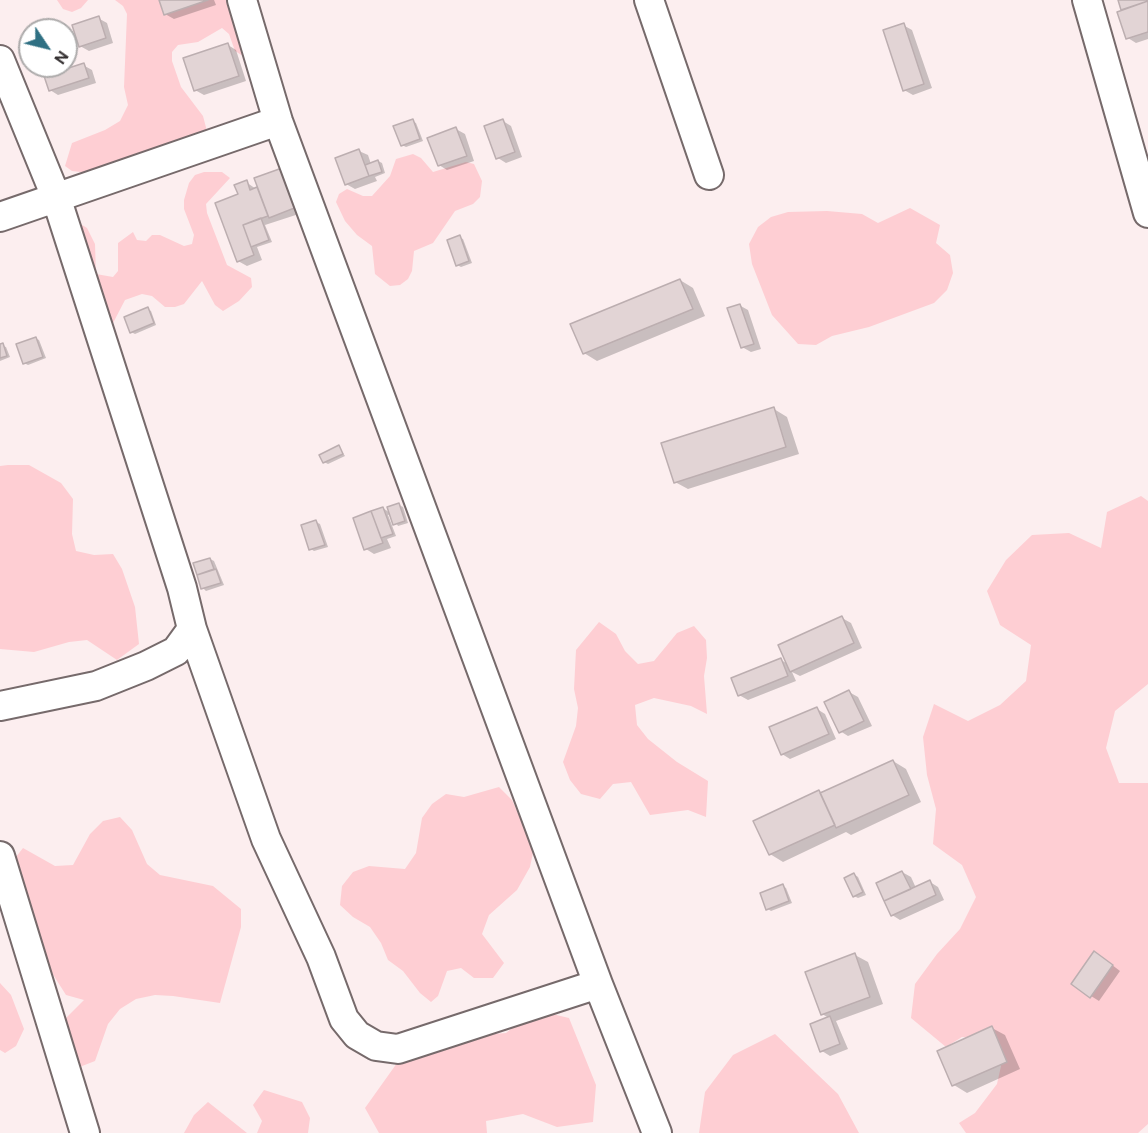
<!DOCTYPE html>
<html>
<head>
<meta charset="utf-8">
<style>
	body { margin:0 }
	#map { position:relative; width:1148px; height:1133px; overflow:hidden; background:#fceeef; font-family:"DM Sans",sans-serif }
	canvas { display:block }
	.north { position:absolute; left:18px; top:18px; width:60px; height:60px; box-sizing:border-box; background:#fff; border:2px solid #adabab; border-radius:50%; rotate:125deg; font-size:16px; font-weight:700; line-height:24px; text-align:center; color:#312c2d }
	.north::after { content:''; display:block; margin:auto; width:21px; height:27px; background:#2f7083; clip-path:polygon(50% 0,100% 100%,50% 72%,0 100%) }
</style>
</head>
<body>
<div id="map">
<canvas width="1148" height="1133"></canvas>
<div class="north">N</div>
</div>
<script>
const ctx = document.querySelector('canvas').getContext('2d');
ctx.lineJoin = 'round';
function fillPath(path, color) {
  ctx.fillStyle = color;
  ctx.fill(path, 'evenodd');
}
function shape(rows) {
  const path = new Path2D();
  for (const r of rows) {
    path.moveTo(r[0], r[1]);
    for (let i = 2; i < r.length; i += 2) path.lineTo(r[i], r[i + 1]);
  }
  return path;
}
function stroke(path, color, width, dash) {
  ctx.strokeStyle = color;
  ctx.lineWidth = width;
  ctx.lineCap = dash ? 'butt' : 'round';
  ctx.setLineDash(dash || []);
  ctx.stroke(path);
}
const green = shape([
	[57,0,88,0,81,8,72,12,63,9],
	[115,0,232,0,250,51,243,56,235,51,229,34,222,28,198,42,178,45,172,52,172,61,181,87,203,116,208,135,164,150,145,152,129,163,90,173,72,171,65,166,72,143,105,130,120,121,128,105,124,87,127,14,123,6],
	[413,154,421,158,433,172,466,162,474,164,482,181,480,197,473,204,455,211,433,243,414,251,412,271,408,279,400,285,390,286,375,274,372,246,357,235,345,221,336,202,339,194,347,189,363,196,372,196,390,176,396,159],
	[204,172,222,172,230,178,206,204,207,213,227,265,251,278,252,287,239,301,223,311,215,305,202,281,184,304,175,307,165,307,152,296,142,294,125,300,112,325,103,329,79,223,87,228,95,244,96,274,113,277,118,271,118,243,133,232,137,240,146,241,152,235,160,235,184,246,192,244,194,235,184,209,184,200,189,183,195,175],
	[910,208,940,225,936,243,950,255,953,273,947,290,934,303,869,327,832,336,816,345,798,344,772,315,752,264,749,244,758,227,771,217,788,212,827,211,862,214,878,223],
	[8,465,29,465,61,483,73,499,72,534,76,551,94,555,113,554,122,569,135,607,139,644,117,660,87,640,69,642,34,652,0,649,0,466],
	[1141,496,1148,501,1148,684,1115,711,1106,748,1119,783,1148,783,1148,1124,1138,1133,966,1133,959,1123,975,1113,997,1084,1001,1066,996,1049,981,1039,962,1037,946,1047,911,1018,915,984,937,954,960,929,976,897,962,865,933,844,936,809,927,775,923,737,934,704,968,721,1000,705,1026,681,1031,645,1000,625,987,591,1006,560,1032,535,1069,533,1101,548,1107,512],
	[599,622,616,634,625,651,638,664,654,661,677,633,694,626,706,640,707,658,704,676,707,714,691,706,654,698,635,705,637,725,648,739,677,762,708,781,706,817,688,810,650,815,631,782,613,784,600,799,581,794,570,780,563,762,576,726,578,708,574,689,576,650],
	[499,787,512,800,534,848,530,867,517,890,489,915,482,934,504,963,493,978,474,978,461,968,447,971,438,996,431,1002,420,993,403,971,388,960,381,943,370,927,353,917,340,905,342,886,353,872,369,866,405,869,416,853,422,818,432,804,446,794,464,797],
	[120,817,132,830,147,864,160,875,213,886,241,909,241,927,220,1003,173,996,155,995,136,999,120,1009,108,1024,95,1061,77,1068,59,1025,84,1000,66,995,47,965,38,929,15,898,12,862,23,848,55,866,73,865,90,834,103,821],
	[0,983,11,995,24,1029,16,1046,5,1053,0,1050],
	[535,1010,569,1018,596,1085,593,1122,557,1127,523,1114,486,1121,487,1133,379,1133,365,1108,407,1049,470,1036,506,1033],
	[775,1034,838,1094,859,1133,699,1133,705,1092,733,1055],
	[264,1090,302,1102,310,1118,308,1133,257,1133,262,1121,253,1105],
	[208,1102,247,1133,184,1133,194,1115]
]);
const shadow = shape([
	[161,0,214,0,216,5,174,19,165,14],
	[1120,0,1148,0,1148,39,1136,43,1128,38],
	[98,18,107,23,113,43,89,51,80,46],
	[903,25,912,30,932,88,913,95,904,90],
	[228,45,236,50,246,81,204,95,195,90],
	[83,65,92,70,96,83,58,95,50,90],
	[412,121,416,123,423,141,406,147,402,145],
	[503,121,511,126,522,157,506,163,498,158],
	[456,129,465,134,474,161,447,170,439,165],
	[359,151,368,155,371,164,378,161,382,163,385,173,375,177,377,181,355,189,346,184],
	[246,182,256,189,259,188,305,212,265,225,272,242,257,247,262,260,247,266,238,261,240,195],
	[459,237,463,239,472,263,461,267,457,265],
	[680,280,693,288,705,316,597,361,584,353],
	[739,305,748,310,761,349,751,352,742,347],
	[148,309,151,311,156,325,135,334,131,332],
	[35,338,39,340,46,358,28,365,24,363],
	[0,345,6,347,10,357,0,361],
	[774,409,787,417,799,454,688,489,675,482],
	[339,447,345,456,328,464,324,462],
	[399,505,403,507,408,523,398,526,391,514,388,515,396,536,387,539,391,548,374,554,366,549,383,508,390,513],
	[316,522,320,524,328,547,314,551,311,549],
	[210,559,214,561,224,585,206,591,203,588,195,564],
	[842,618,851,623,862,648,800,676,792,672,796,681,748,700,739,695,781,660,788,664],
	[849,692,858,697,872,726,848,736,840,731],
	[817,709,825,714,836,739,790,759,782,754],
	[893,761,906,769,921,802,851,835,846,832,783,862,770,854],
	[902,872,911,877,916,888,930,882,938,887,944,900,900,920,892,915],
	[854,874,858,877,866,895,858,898,854,896],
	[783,886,786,888,792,903,771,911,768,909],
	[855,955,868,962,883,1004,836,1021,848,1049,830,1056,822,1051,829,1018,822,1014],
	[1103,958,1120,971,1099,1001,1091,996],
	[992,1028,1005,1035,1020,1069,967,1093,954,1085]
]);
const building = shape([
	[159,0,208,0,164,15,159,0],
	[1118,0,1148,0,1148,1,1121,10,1118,0],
	[1148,1,1148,32,1126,39,1117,12,1148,1],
	[99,16,106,38,79,47,72,25,99,16],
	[904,23,924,84,903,91,883,30,904,23],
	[228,43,239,76,194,91,183,58,228,43],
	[84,63,89,78,49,91,44,76,84,63],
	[413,119,420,139,401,146,393,126,413,119],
	[503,119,515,152,496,159,484,126,503,119],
	[456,127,467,156,438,166,427,138,456,127],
	[359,149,369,176,345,185,335,158,359,149],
	[378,160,382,172,369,176,365,165,378,160],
	[282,168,297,207,269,218,254,178,282,168],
	[247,180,250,190,257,187,268,216,243,225,254,255,237,262,215,203,238,194,234,185,247,180],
	[261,218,269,240,251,247,243,225,261,218],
	[460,235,469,261,456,266,447,240,460,235],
	[680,279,693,309,583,354,570,324,680,279],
	[740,304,754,344,741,348,727,308,740,304],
	[148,307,154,323,130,333,124,317,148,307],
	[36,337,43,357,23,364,16,344,36,337],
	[3,343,7,356,0,358,0,344,3,343],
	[774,407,786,447,674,483,661,443,774,407],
	[339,445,343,454,323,463,319,455,339,445],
	[399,503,405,521,393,525,387,507,399,503],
	[383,507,393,534,381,538,371,511,383,507],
	[371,511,383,543,364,550,353,518,371,511],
	[316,520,325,545,309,550,301,525,316,520],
	[210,558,214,569,197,575,193,563,210,558],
	[216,569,221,583,201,589,197,575,216,569],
	[842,616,854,643,790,672,778,645,842,616],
	[781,658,788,676,738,696,731,678,781,658],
	[849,690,864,721,839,733,824,702,849,690],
	[817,707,829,734,781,755,769,727,817,707],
	[893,760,909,795,836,828,820,793,893,760],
	[819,790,835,825,769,855,753,821,819,790],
	[902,871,911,889,884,901,876,883,902,871],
	[854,873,863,892,853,897,844,878,854,873],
	[930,880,936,895,891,916,884,901,930,880],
	[783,884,789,901,766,910,760,893,783,884],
	[1094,951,1113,965,1090,998,1071,984,1094,951],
	[855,953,870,997,821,1015,805,972,855,953],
	[830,1016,840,1044,820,1052,810,1024,830,1016],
	[992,1026,1007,1062,952,1086,937,1051,992,1026]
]);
const minor = shape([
	[242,0,278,121,598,984,657,1133],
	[649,0,709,175],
	[1087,0,1148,213],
	[0,60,56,197,182,588,192,629,176,651,146,666,96,686,0,706],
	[0,217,278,121],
	[192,629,266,839,321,957,344,1019,357,1035,376,1046,398,1049,598,984],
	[0,856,85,1133]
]);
fillPath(green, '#feced3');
fillPath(shadow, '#0003');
fillPath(building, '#e2d4d5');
stroke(building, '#bcaeb0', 1.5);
stroke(minor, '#766a6b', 32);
stroke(minor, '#fff', 28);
</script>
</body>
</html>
